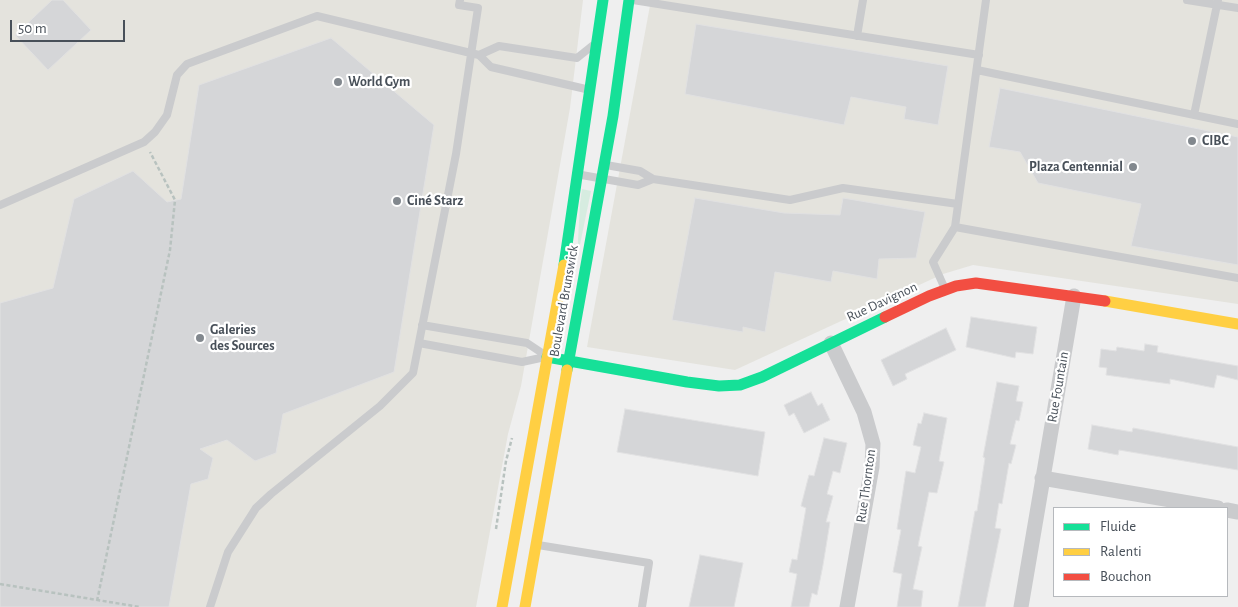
<!DOCTYPE html>
<html>
<head>
<meta charset="utf-8">
<style>
	body { margin:0 }
	#map { position:relative; width:1238px; height:607px; overflow:hidden; background:#efefef; font-family:"Alegreya Sans",sans-serif }
	canvas { display:block }
	.legend { position:absolute; left:1053px; top:507px; width:175px; height:90px; box-sizing:border-box; background:#fff; border:1px solid #b6b9bd; margin:0; padding:6px 9px; list-style:none; font-size:15px; color:#485059 }
	.legend li { display:flex; align-items:center; gap:10px; height:25px }
	.legend b { width:25px; border:1px solid #b6b9bd }
	.scale { position:absolute; left:10px; top:20px; width:115px; height:22px; box-sizing:border-box; border:2px solid #485059; border-top:0; padding-left:6px; font-size:15px; line-height:18px; white-space:nowrap; color:#485059; -webkit-text-stroke:4px #fff; paint-order:stroke }
</style>
</head>
<body>
<div id="map">
<canvas width="1238" height="607"></canvas>
<ul class="legend">
<li><b style="height:6px;background:#16e098"></b>Fluide</li>
<li><b style="height:6px;background:#ffcf43"></b>Ralenti</li>
<li><b style="height:6px;background:#f24e42"></b>Bouchon</li>
</ul>
<div class="scale">50 m</div>
</div>
<script>
const ctx = document.querySelector('canvas').getContext('2d');
ctx.lineJoin = 'round';
function fillPath(path, color) {
  ctx.fillStyle = color;
  ctx.fill(path, 'evenodd');
}
function shape(rows) {
  const path = new Path2D();
  for (const r of rows) {
    path.moveTo(r[0], r[1]);
    for (let i = 2; i < r.length; i += 2) path.lineTo(r[i], r[i + 1]);
  }
  return path;
}
function stroke(path, color, width, dash) {
  ctx.strokeStyle = color;
  ctx.lineWidth = width;
  ctx.lineCap = dash ? 'butt' : 'round';
  ctx.setLineDash(dash || []);
  ctx.stroke(path);
}
function label(font, color, halo, rows, align = 'center') {
  ctx.font = font + ' "Alegreya Sans",sans-serif';
  ctx.lineWidth = 4.5;
  ctx.setLineDash([]);
  ctx.textBaseline = 'middle';
  ctx.strokeStyle = halo;
  ctx.fillStyle = color;
  for (const [text, x, y, turn = 0] of rows) {
    ctx.save();
    ctx.translate(x, y);
    ctx.rotate((+turn || 0) * Math.PI / 180);
    ctx.textAlign = isNaN(turn) ? turn : align;
    if (halo) ctx.strokeText(text, 0, 0);
    ctx.fillText(text, 0, 0);
    ctx.restore();
  }
}
const commercial = shape([
	[0,0,583,0,570,108,521,386,508,434,476,607,0,607],
	[651,0,1238,0,1238,304,973,265,943,274,735,370,587,347]
]);
const green = shape([
	[582,189,591,191,577,259,580,204]
]);
const building = shape([
	[52,0,63,0,91,30,48,70,15,35,52,0],
	[696,24,948,66,938,125,904,119,906,107,851,97,844,125,685,94,696,24],
	[331,38,434,125,394,372,283,414,276,453,255,461,227,440,200,449,213,458,208,479,191,484,169,607,0,607,0,303,53,288,74,199,133,171,167,202,181,199,199,85,331,38],
	[1000,88,1238,137,1238,265,1131,246,1141,204,1038,183,1020,152,989,147,1000,88],
	[695,198,784,213,840,215,843,198,925,212,916,258,879,259,877,279,833,271,831,282,775,272,765,332,743,327,743,332,672,320,695,198],
	[971,317,1037,327,1033,354,1016,352,1015,358,966,347,971,317],
	[946,328,956,350,905,374,907,379,893,386,881,360,946,328],
	[1145,344,1158,346,1157,352,1238,366,1238,380,1217,375,1214,388,1170,379,1170,384,1106,375,1107,368,1099,367,1101,349,1116,351,1117,347,1144,351,1145,344],
	[997,382,1019,386,1016,401,1023,402,1019,421,1016,420,1010,444,1016,445,1011,464,1009,463,1002,504,999,503,995,528,1001,529,985,607,958,607,975,511,977,511,985,458,983,457,997,382],
	[811,392,818,406,822,403,830,420,804,433,794,413,789,416,784,405,811,392],
	[625,409,765,432,758,476,617,452,625,409],
	[924,413,947,418,939,461,944,462,937,493,929,492,918,546,922,547,913,589,923,591,921,607,897,607,902,574,893,572,901,530,897,529,906,471,915,473,921,447,913,445,918,423,921,424,924,413],
	[1092,425,1132,432,1133,428,1238,447,1238,470,1119,450,1118,455,1088,449,1092,425],
	[824,438,847,443,840,473,833,471,827,494,833,496,826,522,830,522,823,565,817,595,812,593,809,607,791,607,797,574,789,572,792,559,797,560,806,508,801,506,809,475,814,476,824,438],
	[700,555,743,563,734,607,689,607,700,555]
]);
const path = shape([
	[496,529,506,461,512,438],
	[0,584,140,607],
	[97,601,170,250,175,200,150,152]
]);
const lane = shape([
	[633,0,979,55],
	[1187,0,1238,8],
	[857,36,863,0],
	[479,55,499,46,577,58,592,46],
	[977,70,1238,124],
	[1194,115,1218,0],
	[606,165,640,171,653,179,790,200,843,188,958,204],
	[576,174,638,185,653,179],
	[0,205,144,142,155,132,167,115,177,75,187,64,317,16,479,55,491,67,590,90],
	[955,227,1238,278],
	[945,289,933,262,955,227,986,0],
	[422,325,527,343,545,355],
	[419,343,522,362,545,357],
	[538,545,649,563,642,607],
	[210,607,228,552,256,508,271,494,380,406,413,373,456,154,478,8,459,5,460,0]
]);
const street = shape([
	[831,343,864,412,873,444,872,467,847,607],
	[1042,478,1218,508],
	[1227,510,1238,512],
	[1021,607,1074,296]
]);
const fast = shape([
	[564,265,603,0],
	[547,357,687,382,719,386,740,385,762,377,885,317],
	[567,370,613,116,629,0]
]);
const slow = shape([
	[1105,301,1238,324],
	[502,607,564,265],
	[525,607,567,370]
]);
const jam = shape([
	[885,317,929,296,956,286,976,283,1105,301]
]);
const markers = [
	[338,82,5,"#82888e"],
	[1192,141,5,"#82888e"],
	[1133,167,5,"#82888e"],
	[397,201,5,"#82888e"],
	[200,338,5,"#82888e"]
];
const poiNames = [
	["World Gym",348,82],
	["CIBC",1202,141],
	["Plaza Centennial",1123,167,"right"],
	["Ciné Starz",407,201],
	["Galeries",210,330],
	["des Sources",210,346]
];
const streetNames = [
	["Boulevard Brunswick",564,301,-80],
	["Rue Davignon",882,302,-25],
	["Rue Fountain",1058,387,-80],
	["Rue Thornton",866,486,-82]
];
fillPath(commercial, '#e4e3dd');
fillPath(green, '#d6ece0');
fillPath(building, '#d5d6d8');
stroke(building, '#e1e1e2', 1);
stroke(path, '#b8c2bf', 2.5, [4, 2.5]);
stroke(lane, '#cacbcd', 8);
stroke(street, '#cacbcd', 15);
stroke(fast, '#16e098', 11);
stroke(slow, '#ffcf43', 11);
stroke(jam, '#f24e42', 11);
for (const [x, y, r, color] of markers) {
  const dot = new Path2D();
  dot.arc(x, y, r, 0, 2 * Math.PI);
  ctx.fillStyle = color;
  ctx.fill(dot);
  stroke(dot, '#fff', 2);
}
label('bold 14px', '#485059', '#fff', poiNames, 'left');
label('14px', '#485059', '#fff', streetNames);
</script>
</body>
</html>
